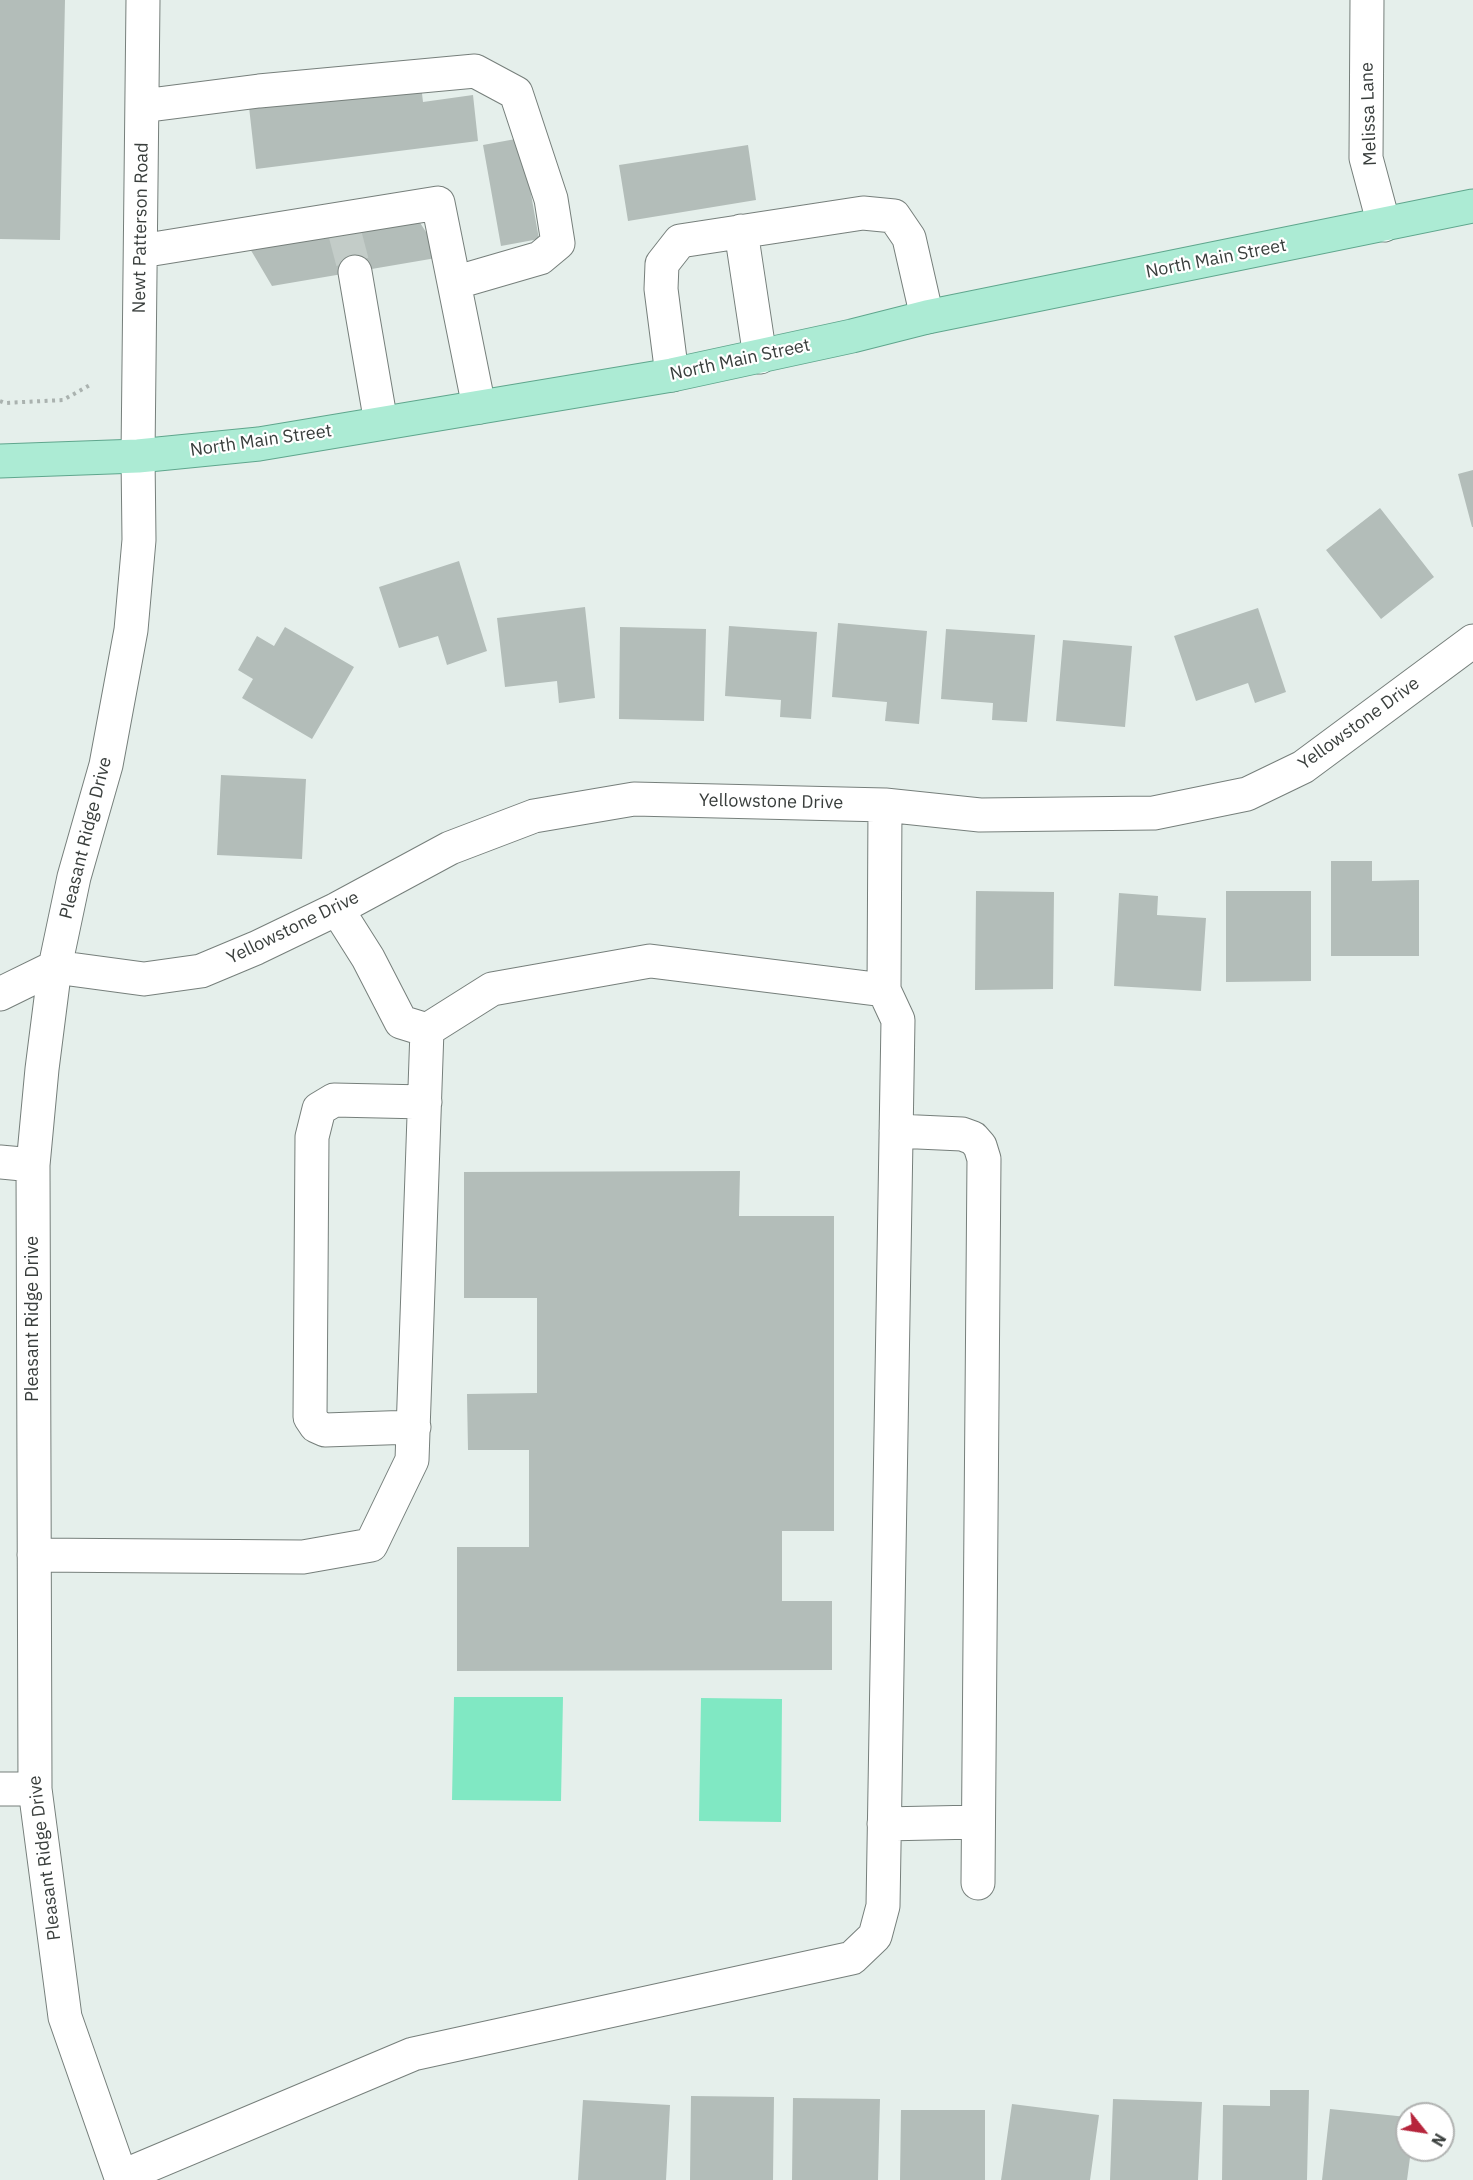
<!DOCTYPE html>
<html>
<head>
<meta charset="utf-8">
<style>
	body { margin:0 }
	#map { position:relative; width:1473px; height:2180px; overflow:hidden; background:#e5efeb; font-family:"IBM Plex Sans",sans-serif }
	canvas { display:block }
	.north { position:absolute; left:1395px; top:2102px; width:60px; height:60px; box-sizing:border-box; background:#fff; border:2px solid #b0b2b1; border-radius:50%; rotate:120deg; font-size:16px; font-weight:700; line-height:24px; text-align:center; color:#393e3c }
	.north::after { content:''; display:block; margin:auto; width:21px; height:27px; background:#b6253c; clip-path:polygon(50% 0,100% 100%,50% 72%,0 100%) }
</style>
</head>
<body>
<div id="map">
<canvas width="1473" height="2180"></canvas>
<div class="north">N</div>
</div>
<script>
const ctx = document.querySelector('canvas').getContext('2d');
ctx.lineJoin = 'round';
function fillPath(path, color) {
  ctx.fillStyle = color;
  ctx.fill(path, 'evenodd');
}
function shape(rows) {
  const path = new Path2D();
  for (const r of rows) {
    path.moveTo(r[0], r[1]);
    for (let i = 2; i < r.length; i += 2) path.lineTo(r[i], r[i + 1]);
  }
  return path;
}
function stroke(path, color, width, dash) {
  ctx.strokeStyle = color;
  ctx.lineWidth = width;
  ctx.lineCap = dash ? 'butt' : 'round';
  ctx.setLineDash(dash || []);
  ctx.stroke(path);
}
function label(font, color, halo, rows, align = 'center') {
  ctx.font = font + ' "IBM Plex Sans",sans-serif';
  ctx.lineWidth = 4.5;
  ctx.setLineDash([]);
  ctx.textBaseline = 'middle';
  ctx.strokeStyle = halo;
  ctx.fillStyle = color;
  for (const [text, x, y, turn = 0] of rows) {
    ctx.save();
    ctx.translate(x, y);
    ctx.rotate((+turn || 0) * Math.PI / 180);
    ctx.textAlign = isNaN(turn) ? turn : align;
    if (halo) ctx.strokeText(text, 0, 0);
    ctx.fillText(text, 0, 0);
    ctx.restore();
  }
}
const green = shape([
	[454,1697,563,1697,561,1801,452,1800],
	[701,1698,782,1699,781,1822,699,1821]
]);
const building = shape([
	[0,0,65,0,60,240,0,239],
	[421,85,423,102,473,95,478,141,256,169,249,107],
	[521,138,539,239,501,246,483,145],
	[748,145,756,200,628,221,619,165],
	[417,218,442,257,272,286,249,247],
	[1473,470,1473,527,1472,527,1458,474],
	[1380,508,1434,577,1381,619,1326,550],
	[459,561,487,651,447,665,438,636,399,648,379,587],
	[585,607,595,698,559,703,557,681,505,687,497,618],
	[1258,608,1286,692,1255,703,1248,683,1196,701,1174,636],
	[838,623,927,631,919,724,885,721,887,702,832,697],
	[729,626,817,632,811,719,780,717,781,700,725,696],
	[285,627,354,667,312,739,242,698,253,679,238,670,257,636,274,646],
	[620,627,706,629,704,721,619,719],
	[946,629,1035,635,1027,722,992,720,993,703,941,699],
	[1063,640,1132,646,1125,727,1056,721],
	[221,775,306,779,302,859,217,855],
	[1331,861,1372,861,1372,881,1419,880,1419,956,1331,956],
	[976,891,1054,892,1053,989,975,990],
	[1226,891,1311,891,1311,981,1226,982],
	[1119,893,1158,896,1157,915,1206,918,1201,991,1114,986],
	[740,1171,739,1216,834,1216,834,1531,782,1531,782,1601,832,1601,832,1670,457,1671,457,1547,529,1547,529,1450,468,1450,467,1394,537,1393,537,1298,464,1298,464,1172],
	[1270,2090,1309,2090,1307,2180,1222,2180,1223,2105,1270,2106],
	[691,2096,774,2097,773,2180,690,2180],
	[793,2098,880,2099,878,2180,792,2180],
	[1113,2099,1202,2102,1198,2180,1110,2180],
	[583,2100,670,2105,666,2180,578,2180],
	[1012,2104,1099,2115,1090,2180,1001,2180],
	[1330,2109,1407,2117,1407,2150,1411,2150,1407,2180,1322,2180],
	[901,2110,985,2110,985,2180,900,2180]
]);
const minorTunnel = shape([
	[344,230,355,272]
]);
const path = shape([
	[0,401,5,403,63,400,90,385]
]);
const minor = shape([
	[1367,0,1366,158,1384,225],
	[142,106,259,91,475,71,516,93,551,199,558,243,540,258,454,283],
	[741,231,760,357],
	[141,251,438,203,479,407],
	[355,272,381,423],
	[672,375,661,289,662,264,680,241,863,213,894,216,909,238,927,317],
	[337,909,368,958,401,1022,427,1030,492,989,650,961,884,990],
	[0,994,55,967,144,979,201,971,256,948,337,909,450,848,534,816,634,799,885,805,980,815,1154,813,1247,794,1303,767,1473,641],
	[896,1131,962,1134,973,1138,980,1146,984,1159,978,1883],
	[0,1162,33,1165],
	[414,1427,325,1430,316,1426,310,1417,312,1137,319,1109,334,1100,425,1102],
	[34,1555,303,1557,371,1545,412,1460,427,1030],
	[0,1789,35,1789],
	[884,1824,978,1822],
	[121,2177,413,2054,852,1958,875,1936,883,1906,898,1020,884,990,885,805],
	[122,2180,65,2017,35,1789,33,1165,42,1069,55,967,74,877,106,765,131,630,139,540,138,456,143,0]
]);
const major = shape([
	[0,461,138,456,259,444,672,375,852,336,927,317,1473,206]
]);
const streetNames = [
	["Melissa Lane",1369,114,-92],
	["Newt Patterson Road",141,228,-89],
	["North Main Street",1216,259,-11],
	["North Main Street",740,360,-12],
	["North Main Street",261,441,-8],
	["Yellowstone Drive",1359,724,-36],
	["Yellowstone Drive",771,802,1],
	["Pleasant Ridge Drive",86,838,-76],
	["Yellowstone Drive",293,928,-26],
	["Pleasant Ridge Drive",33,1319,-90],
	["Pleasant Ridge Drive",45,1858,-97]
];
fillPath(green, '#80e8c3');
fillPath(building, '#b3bdb9');
stroke(minorTunnel, '#c3ccc8', 33, [33, 16]);
stroke(minor, '#767f7b', 35);
stroke(major, '#5fa68d', 35);
stroke(path, '#aab2af', 4, [3, 4.5]);
stroke(minor, '#fff', 33);
stroke(major, '#acebd4', 33);
label('18px', '#393e3c', '#fff', streetNames);
</script>
</body>
</html>
